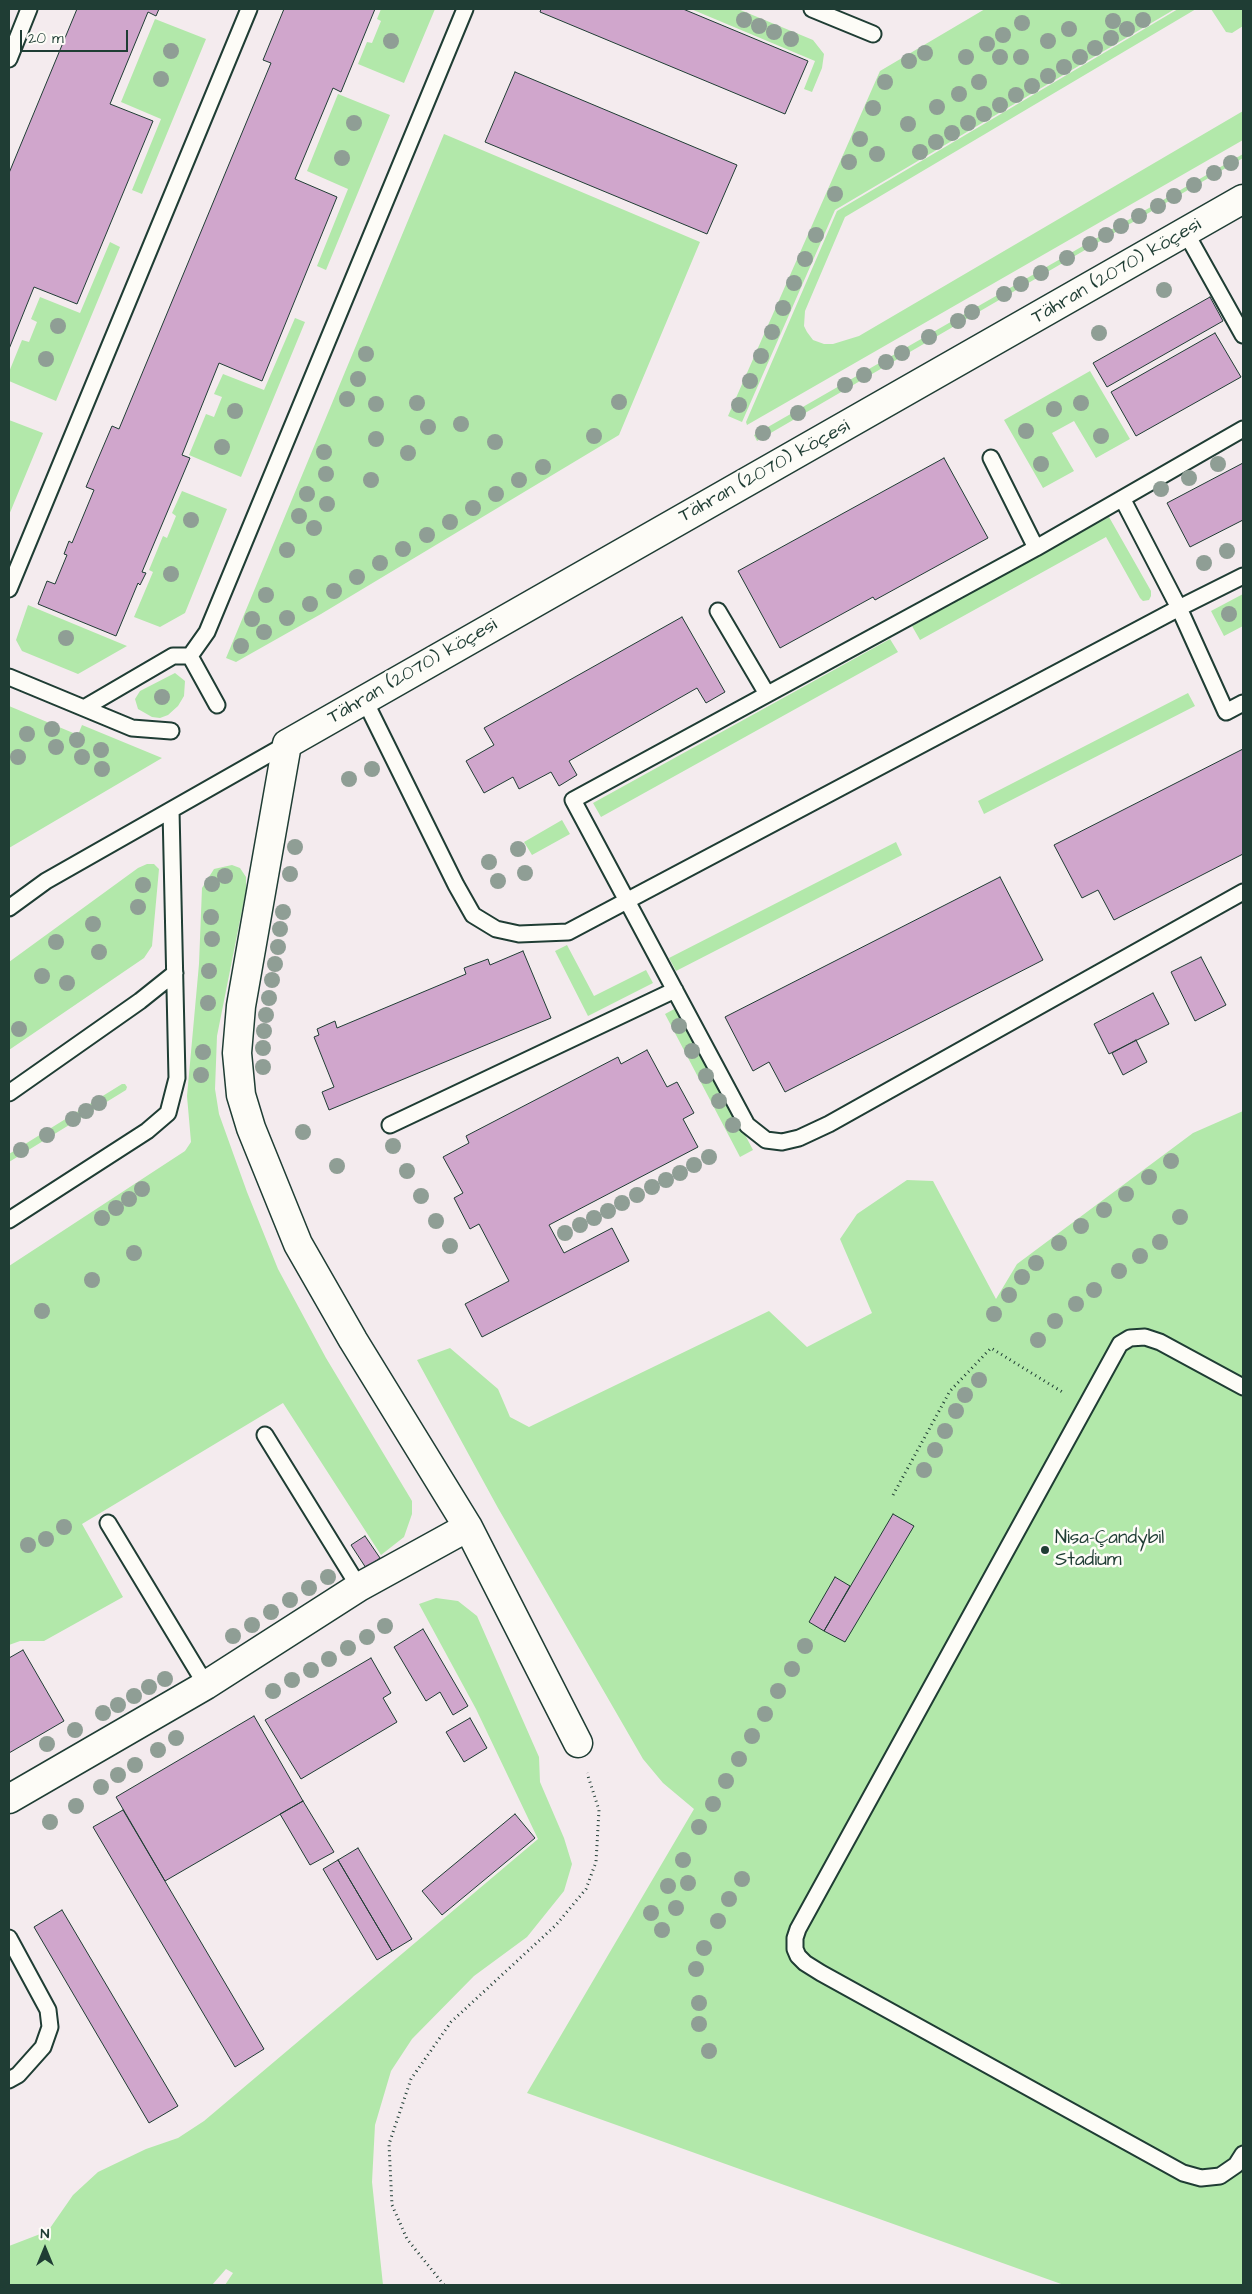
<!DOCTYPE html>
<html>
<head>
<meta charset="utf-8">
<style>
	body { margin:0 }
	#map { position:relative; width:1252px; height:2294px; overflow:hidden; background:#f4ebee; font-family:"Architects Daughter",sans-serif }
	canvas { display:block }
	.frame { position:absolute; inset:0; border:10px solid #1f3d34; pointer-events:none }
	.north { position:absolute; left:20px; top:2224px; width:50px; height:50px; -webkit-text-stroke:4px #fdfcf7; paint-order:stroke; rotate:0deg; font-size:14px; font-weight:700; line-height:20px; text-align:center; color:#1f3d34 }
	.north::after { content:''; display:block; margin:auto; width:18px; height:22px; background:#1f3d34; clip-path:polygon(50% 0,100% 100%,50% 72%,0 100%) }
	.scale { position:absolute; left:20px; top:30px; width:108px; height:22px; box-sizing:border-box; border:2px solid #1f3d34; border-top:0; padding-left:6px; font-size:15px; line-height:18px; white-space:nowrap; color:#1f3d34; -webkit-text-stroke:4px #fdfcf7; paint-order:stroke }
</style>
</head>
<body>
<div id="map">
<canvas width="1252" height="2294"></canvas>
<div class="frame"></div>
<div class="north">N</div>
<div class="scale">20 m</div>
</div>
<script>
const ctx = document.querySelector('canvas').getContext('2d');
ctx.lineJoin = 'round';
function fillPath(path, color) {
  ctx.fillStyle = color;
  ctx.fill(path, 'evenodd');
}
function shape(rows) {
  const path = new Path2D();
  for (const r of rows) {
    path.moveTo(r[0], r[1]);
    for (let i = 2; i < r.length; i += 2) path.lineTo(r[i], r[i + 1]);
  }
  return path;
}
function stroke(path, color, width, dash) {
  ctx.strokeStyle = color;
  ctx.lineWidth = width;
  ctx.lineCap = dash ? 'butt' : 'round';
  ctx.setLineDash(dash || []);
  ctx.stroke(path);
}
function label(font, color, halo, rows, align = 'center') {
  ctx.font = font + ' "Architects Daughter",sans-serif';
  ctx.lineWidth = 5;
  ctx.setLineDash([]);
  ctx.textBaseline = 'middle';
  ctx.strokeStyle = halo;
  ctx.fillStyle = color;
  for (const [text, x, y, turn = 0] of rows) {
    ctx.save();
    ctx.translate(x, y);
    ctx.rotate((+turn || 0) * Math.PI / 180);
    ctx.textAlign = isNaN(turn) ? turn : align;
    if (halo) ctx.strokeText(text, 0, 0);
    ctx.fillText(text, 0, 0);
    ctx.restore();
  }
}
const green = shape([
	[381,9,435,9,404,83,358,64,367,42,372,43,381,21,377,19],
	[691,9,738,9,813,40,824,54,822,68,812,92,804,89,815,61],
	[985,9,1175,9,835,210,742,422,728,416,880,71],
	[1178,9,1196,9,845,217,805,311,804,326,807,332,813,340,824,344,833,344,859,336,1243,111,1243,140,747,425,746,422,837,211],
	[1211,9,1243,9,1243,26,1232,33,1226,32],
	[155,19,206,39,142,194,132,190,161,119,121,102],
	[338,94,390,115,326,270,317,266,348,189,307,171],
	[444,134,700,242,619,435,321,614,236,662,226,658],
	[1243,154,1243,158,757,441,754,435],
	[110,242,120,247,56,401,9,381,9,372,22,340,29,342,37,322,31,319,40,297,80,313],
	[295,318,305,322,241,477,189,455,206,414,214,417,222,397,214,394,223,374,264,390],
	[1090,371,1130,439,1096,458,1074,421,1052,433,1074,471,1043,488,1004,420],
	[9,420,43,433,9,515],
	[182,491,227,509,185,613,160,627,134,617,153,572,149,570,163,536,167,538,176,516,172,513],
	[1109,517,1151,591,1151,596,1149,600,1143,601,1140,598,1106,537,920,640,912,626],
	[1243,594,1243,626,1224,636,1211,611],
	[28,605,127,646,78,674,22,651,16,640],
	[890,639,898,652,601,817,593,803],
	[175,673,185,681,184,696,178,706,168,715,160,718,152,717,138,709,135,699,140,691],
	[1188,693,1195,706,984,814,978,801],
	[9,706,78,735,82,725,162,758,9,848],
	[562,820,570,834,532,855,524,842],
	[896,842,902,855,676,971,669,958],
	[147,864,154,864,159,869,152,946,144,958,9,1050,9,962,138,868],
	[232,865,240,868,246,877,246,890,217,1036,215,1089,219,1114,247,1192,278,1269,326,1358,406,1491,412,1501,412,1514,404,1537,381,1555,283,1403,82,1524,123,1597,44,1641,20,1641,9,1645,9,1266,185,1151,191,1142,187,1096,199,964,202,888,214,869],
	[567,945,594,996,646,970,653,983,588,1016,555,951],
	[678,1007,753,1150,740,1157,665,1014],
	[122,1084,125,1084,127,1087,126,1090,9,1162,9,1154],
	[1243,1111,1243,2285,1064,2285,527,2093,694,1809,663,1783,643,1759,498,1508,417,1360,450,1348,498,1389,510,1417,529,1427,769,1311,807,1347,872,1313,840,1239,857,1214,907,1180,933,1181,996,1299,1017,1264,1193,1133],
	[436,1598,458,1601,477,1616,539,1757,540,1782,564,1838,572,1864,564,1891,527,1937,474,1976,412,2039,391,2071,375,2125,372,2182,383,2285,225,2285,233,2273,226,2269,212,2285,9,2285,9,2246,48,2231,73,2195,98,2172,146,2149,178,2138,204,2121,538,1839,476,1709,419,1604]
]);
const building = shape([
	[77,9,159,9,156,16,148,12,110,104,153,121,77,304,34,287,9,349,9,173,77,9],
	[284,9,375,9,341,92,333,88,295,179,337,197,262,381,219,363,182,455,190,458,142,572,146,573,140,585,138,583,116,636,38,604,47,581,55,584,67,555,64,554,69,541,72,543,94,490,86,487,112,426,119,429,200,234,271,63,263,60,284,9],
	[541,9,683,9,808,61,785,114,540,12,541,9],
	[515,72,737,165,707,234,485,142,515,72],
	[1210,297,1223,321,1107,387,1093,363,1210,297],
	[1215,333,1241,377,1136,436,1111,392,1215,333],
	[944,458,988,538,875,600,873,597,780,648,738,571,944,458],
	[1243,463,1243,520,1190,547,1167,503,1243,463],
	[682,617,725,692,706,703,697,688,569,761,577,775,559,786,551,772,519,789,513,777,484,793,466,761,494,745,484,728,682,617],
	[1243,749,1243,854,1114,920,1098,890,1082,898,1054,845,1243,749],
	[1000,877,1043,960,785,1092,769,1062,753,1071,725,1017,1000,877],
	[523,951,551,1018,329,1110,322,1092,334,1087,314,1037,319,1035,317,1029,335,1021,337,1028,466,974,464,968,488,959,490,965,523,951],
	[1201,957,1226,1005,1195,1021,1171,972,1201,957],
	[1153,993,1169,1024,1109,1054,1094,1024,1153,993],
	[1136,1040,1147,1062,1123,1075,1112,1053,1136,1040],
	[647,1050,667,1087,677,1082,694,1113,683,1119,698,1147,549,1225,564,1253,612,1228,629,1261,482,1337,465,1304,509,1281,479,1224,470,1229,454,1198,463,1193,443,1157,469,1143,466,1136,618,1057,621,1064,647,1050],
	[893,1514,914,1526,845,1642,824,1631,893,1514],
	[365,1536,380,1558,366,1568,351,1545,365,1536],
	[835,1577,850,1586,824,1631,809,1622,835,1577],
	[423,1629,468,1706,453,1715,440,1692,426,1701,394,1647,423,1629],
	[23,1650,64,1721,9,1753,9,1658,23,1650],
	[371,1658,391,1693,383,1698,397,1722,301,1779,265,1720,371,1658],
	[254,1716,303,1801,165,1881,116,1797,254,1716],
	[470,1718,487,1748,464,1762,446,1732,470,1718],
	[303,1801,334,1852,310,1865,280,1814,303,1801],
	[123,1810,264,2049,235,2067,93,1827,123,1810],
	[515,1814,535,1838,442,1915,422,1891,515,1814],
	[358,1848,412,1939,392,1951,338,1860,358,1848],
	[338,1860,392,1951,377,1960,323,1869,338,1860],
	[62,1910,178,2106,149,2123,34,1927,62,1910]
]);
const path = shape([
	[893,1495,950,1391,991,1348,1064,1393],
	[444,2285,407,2239,392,2205,389,2144,411,2079,451,2022,556,1925,586,1889,596,1862,599,1810,587,1773]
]);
const lane = shape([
	[812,9,873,34],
	[9,59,29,9],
	[1186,233,1243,335],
	[1243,429,1036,548,573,800,747,1125,766,1140,782,1142,799,1138,829,1124,1243,892],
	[991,458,1036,548],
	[1123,500,1179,608,1226,712,1243,703],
	[9,589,249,9],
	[718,611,767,694],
	[190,656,207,632,465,9],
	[9,677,132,728,171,731],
	[364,699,456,885,473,915,496,929,519,934,568,932,1179,608,1243,576],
	[84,708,173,656,190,656,217,705],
	[9,908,46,881,287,744],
	[9,1093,140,1001,175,973],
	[390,1125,675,990],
	[9,1220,147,1131,168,1113,177,1078,171,810],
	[1243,1387,1160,1342,1145,1337,1130,1338,1120,1344,798,1929,795,1938,795,1949,798,1956,805,1963,821,1973,1183,2173,1201,2178,1220,2176,1236,2165,1243,2154],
	[265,1435,359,1587],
	[108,1523,206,1685],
	[9,1938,48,2010,50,2027,43,2047,18,2075,9,2080]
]);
const street = shape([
	[578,1743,468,1527,353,1340,298,1244,251,1128,241,1095,237,1053,241,1006,287,744,1243,199],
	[9,1799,206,1685,359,1587,468,1527]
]);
const trees = [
	[744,20],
	[1143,20],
	[1113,21],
	[1022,23],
	[759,26],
	[1069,29],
	[1127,29],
	[774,32],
	[1003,35],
	[1111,38],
	[791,39],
	[391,41],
	[1048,41],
	[987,44],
	[1095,48],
	[171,51],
	[925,53],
	[966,57],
	[1000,57],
	[1021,57],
	[1080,57],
	[909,61],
	[1064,67],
	[1048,76],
	[161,79],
	[885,82],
	[979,82],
	[1032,86],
	[959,94],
	[1016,95],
	[1000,105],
	[937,107],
	[873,108],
	[984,114],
	[354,123],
	[968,123],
	[908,124],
	[952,133],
	[860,139],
	[936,142],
	[920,152],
	[877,154],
	[342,158],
	[849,162],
	[1231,163],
	[1214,173],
	[1194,185],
	[835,194],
	[1174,196],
	[1158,206],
	[1139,216],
	[1121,226],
	[816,235],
	[1106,235],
	[1090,244],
	[1067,258],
	[805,259],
	[1041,273],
	[794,283],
	[1021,284],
	[1164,290],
	[1004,294],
	[783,308],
	[972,312],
	[958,321],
	[58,326],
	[772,332],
	[1099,333],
	[929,337],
	[902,353],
	[366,354],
	[761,356],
	[46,359],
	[886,362],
	[864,375],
	[358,379],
	[750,381],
	[845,385],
	[347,399],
	[619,402],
	[417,403],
	[1081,403],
	[376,404],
	[739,405],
	[1054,409],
	[235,411],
	[798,413],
	[461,424],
	[428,427],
	[1026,431],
	[763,433],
	[594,436],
	[1101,436],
	[376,439],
	[495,442],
	[222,447],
	[324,452],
	[408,453],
	[1041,464],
	[1218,464],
	[543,467],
	[326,474],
	[1189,478],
	[371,480],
	[519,480],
	[1161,489],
	[307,494],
	[496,494],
	[327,504],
	[473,508],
	[299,516],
	[191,520],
	[450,522],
	[314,528],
	[427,535],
	[403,549],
	[287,550],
	[1227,551],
	[380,563],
	[1204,563],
	[171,574],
	[357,577],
	[334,591],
	[266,595],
	[310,604],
	[1229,614],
	[287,618],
	[252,619],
	[264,632],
	[66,638],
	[241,646],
	[162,697],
	[52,729],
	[27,734],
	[77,740],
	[56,747],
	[101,750],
	[18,757],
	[82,757],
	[102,769],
	[372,769],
	[349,779],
	[295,847],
	[518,849],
	[489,862],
	[525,873],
	[290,874],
	[225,876],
	[498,881],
	[212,884],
	[143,885],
	[138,907],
	[283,912],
	[211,917],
	[93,924],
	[280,929],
	[212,939],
	[56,942],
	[278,947],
	[99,952],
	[275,964],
	[209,971],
	[42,976],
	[272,980],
	[67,983],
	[269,998],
	[208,1003],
	[266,1015],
	[679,1026],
	[19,1029],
	[264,1031],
	[263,1048],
	[692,1051],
	[203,1052],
	[263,1067],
	[201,1075],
	[706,1076],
	[719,1101],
	[99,1103],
	[86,1111],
	[73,1119],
	[733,1125],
	[303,1132],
	[47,1135],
	[393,1146],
	[21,1150],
	[709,1157],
	[1171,1161],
	[694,1165],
	[337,1166],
	[407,1171],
	[680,1173],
	[1149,1177],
	[666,1180],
	[652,1187],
	[142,1189],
	[1126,1194],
	[637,1195],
	[421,1196],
	[129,1199],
	[622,1203],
	[116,1208],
	[1104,1210],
	[608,1211],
	[1180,1217],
	[102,1218],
	[594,1218],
	[436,1221],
	[580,1225],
	[1081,1226],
	[565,1233],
	[1160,1242],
	[1059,1243],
	[450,1246],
	[134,1253],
	[1140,1256],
	[1036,1263],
	[1119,1271],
	[1022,1277],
	[92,1280],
	[1094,1290],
	[1009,1295],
	[1076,1304],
	[42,1311],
	[994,1314],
	[1055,1321],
	[1038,1340],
	[979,1380],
	[965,1395],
	[956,1411],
	[945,1431],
	[935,1450],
	[924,1470],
	[64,1527],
	[46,1539],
	[28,1545],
	[328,1577],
	[309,1588],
	[290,1600],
	[271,1612],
	[252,1625],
	[385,1626],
	[233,1636],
	[367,1637],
	[805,1646],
	[348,1648],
	[329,1659],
	[792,1669],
	[311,1670],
	[165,1679],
	[292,1680],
	[149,1687],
	[273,1691],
	[778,1691],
	[134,1696],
	[118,1705],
	[103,1713],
	[765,1714],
	[75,1730],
	[752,1736],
	[176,1738],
	[47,1744],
	[158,1750],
	[739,1759],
	[135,1765],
	[118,1775],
	[726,1781],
	[101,1787],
	[713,1804],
	[76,1806],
	[50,1822],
	[699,1827],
	[683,1860],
	[742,1879],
	[688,1883],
	[668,1886],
	[729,1899],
	[676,1908],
	[651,1913],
	[718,1921],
	[662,1930],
	[704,1948],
	[696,1969],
	[699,2003],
	[699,2024],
	[709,2051]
];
const markers = [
	[1045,1550,5,"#1f3d34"]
];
const streetNames = [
	["Tähran (2070) köçesi",1117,272,-30],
	["Tähran (2070) köçesi",765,472,-29],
	["Tähran (2070) köçesi",413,672,-30]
];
const poiNames = [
	["Nisa-Çandybil",1055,1539],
	["Stadium",1055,1561]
];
fillPath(green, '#b2e8aa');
fillPath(building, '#d0a6cc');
stroke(building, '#1f3d34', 1);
stroke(lane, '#1f3d34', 19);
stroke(street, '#1f3d34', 31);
stroke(path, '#1f3d34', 3, [1, 4]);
stroke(lane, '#fdfcf7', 15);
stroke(street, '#fdfcf7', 28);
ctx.fillStyle = '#8f9e95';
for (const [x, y] of trees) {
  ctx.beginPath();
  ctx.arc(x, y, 8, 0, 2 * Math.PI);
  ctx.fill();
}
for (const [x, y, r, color] of markers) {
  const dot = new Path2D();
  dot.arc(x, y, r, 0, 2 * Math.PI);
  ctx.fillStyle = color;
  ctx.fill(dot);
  stroke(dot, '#fdfcf7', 2);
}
label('19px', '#1f3d34', '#fdfcf7', streetNames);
label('19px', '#1f3d34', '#fdfcf7', poiNames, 'left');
</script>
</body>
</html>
